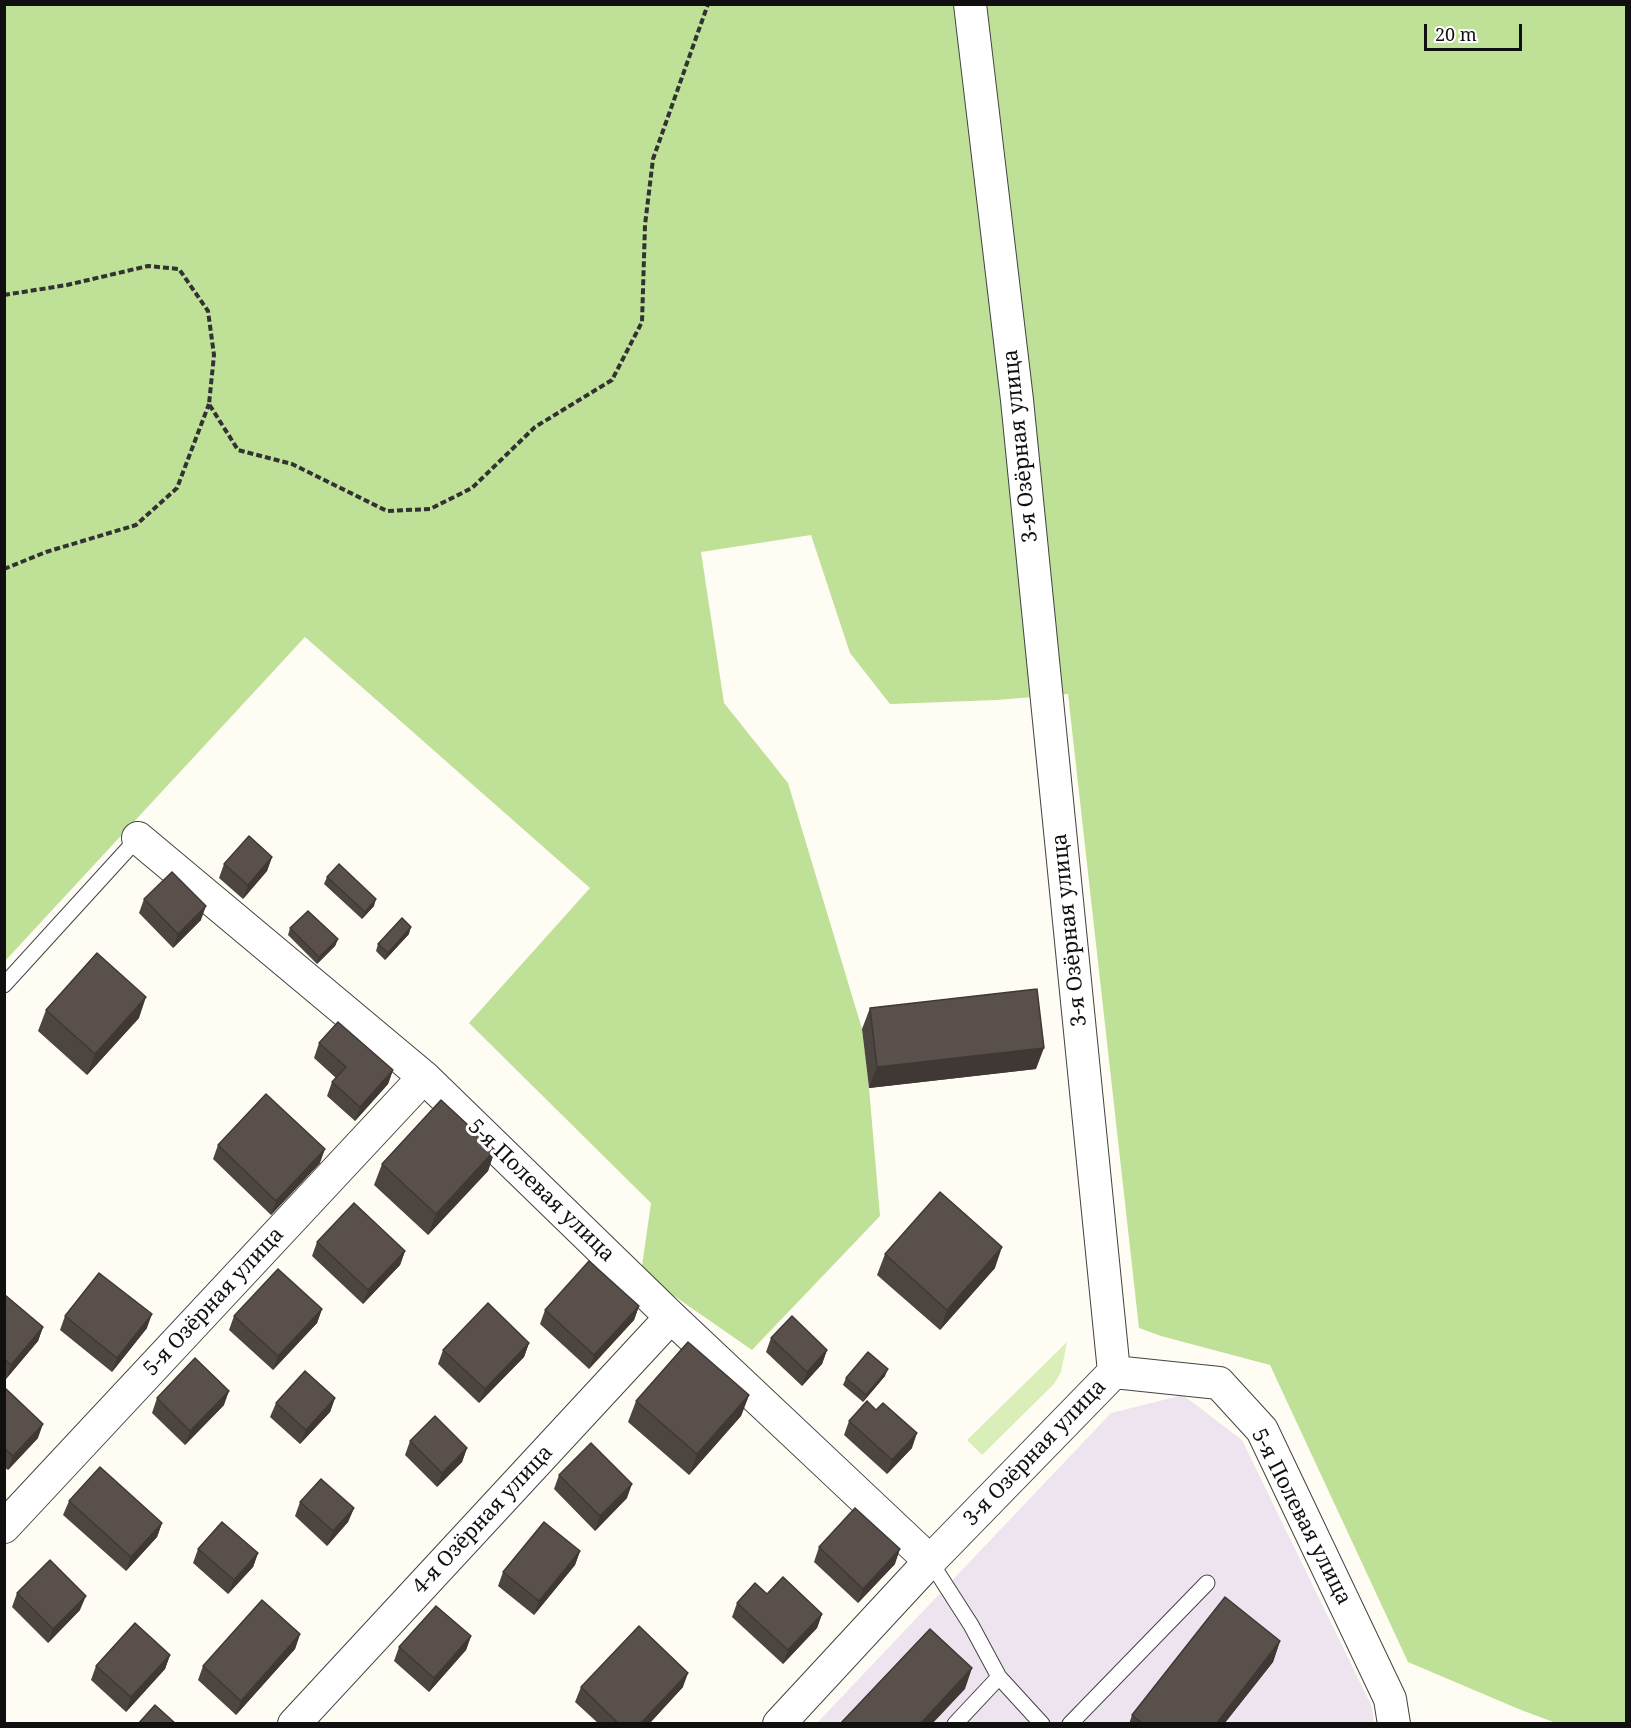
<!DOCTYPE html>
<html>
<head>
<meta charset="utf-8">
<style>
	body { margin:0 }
	#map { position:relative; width:1631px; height:1728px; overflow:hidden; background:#fffcf4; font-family:"Noto Serif",serif }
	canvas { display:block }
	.frame { position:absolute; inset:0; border:6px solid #101010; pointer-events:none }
	.scale { position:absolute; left:1424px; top:24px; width:98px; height:27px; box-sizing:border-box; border:3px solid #101010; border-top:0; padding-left:8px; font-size:18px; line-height:21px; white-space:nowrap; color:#101010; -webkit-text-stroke:4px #fff; paint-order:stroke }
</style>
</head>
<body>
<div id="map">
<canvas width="1631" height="1728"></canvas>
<div class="frame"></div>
<div class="scale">20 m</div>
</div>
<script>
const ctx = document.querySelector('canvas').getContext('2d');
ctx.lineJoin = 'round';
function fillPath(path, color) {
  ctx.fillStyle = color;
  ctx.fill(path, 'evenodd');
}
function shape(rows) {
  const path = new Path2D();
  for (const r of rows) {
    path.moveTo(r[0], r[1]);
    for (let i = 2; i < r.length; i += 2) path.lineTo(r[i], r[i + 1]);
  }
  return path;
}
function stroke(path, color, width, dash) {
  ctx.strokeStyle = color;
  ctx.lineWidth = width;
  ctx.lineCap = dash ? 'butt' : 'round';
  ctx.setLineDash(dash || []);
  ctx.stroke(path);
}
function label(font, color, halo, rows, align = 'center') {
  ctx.font = font + ' "Noto Serif",serif';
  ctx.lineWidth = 6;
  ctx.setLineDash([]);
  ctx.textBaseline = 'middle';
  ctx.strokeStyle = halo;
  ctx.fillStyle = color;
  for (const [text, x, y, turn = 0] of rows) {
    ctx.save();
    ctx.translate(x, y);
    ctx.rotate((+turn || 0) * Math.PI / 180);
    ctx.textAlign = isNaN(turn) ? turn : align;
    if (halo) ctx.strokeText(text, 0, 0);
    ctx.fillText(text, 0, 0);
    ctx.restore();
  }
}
const industrial = shape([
	[1183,1395,1242,1440,1372,1707,1374,1723,816,1724,1111,1413]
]);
const green = shape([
	[1067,1342,1061,1372,1054,1384,982,1455,967,1440]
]);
const forest = shape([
	[5,5,1626,5,1626,1723,1556,1723,1521,1710,1408,1662,1270,1365,1161,1336,1139,1328,1068,694,997,700,890,704,850,653,811,535,701,552,724,703,788,783,862,1029,869,1088,880,1216,752,1350,641,1273,651,1203,469,1023,590,888,305,637,5,961]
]);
const path = shape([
	[4,295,67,285,148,266,179,269,208,311,214,355,209,404,238,450,292,464,387,511,430,509,472,488,535,427,612,380,642,322,645,225,653,159,708,4],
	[4,569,46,552,136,525,177,488,209,404]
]);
const service = shape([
	[4,985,138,838],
	[930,1561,971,1625,999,1677,1042,1724],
	[955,1724,999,1677],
	[1070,1724,1207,1583]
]);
const minor = shape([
	[138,838,424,1077,671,1317,930,1561],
	[1114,1372,1219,1383,1262,1430,1390,1699,1394,1724],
	[4,1527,424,1077],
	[294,1724,671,1317],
	[779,1724,930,1561,1114,1372,1017,400,970,4]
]);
const wall = shape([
	[272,857,267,871,243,899,219,878,224,864],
	[327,877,374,906,362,919,324,884],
	[144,899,201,920,173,948,139,913],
	[290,928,338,939,335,946,317,964,288,935],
	[409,934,385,960,376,951,378,944],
	[870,1008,1036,1069,869,1088,862,1029],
	[46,1010,139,1018,87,1075,38,1031],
	[319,1043,393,1070,388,1084,355,1121,327,1096,332,1082,336,1078,314,1058],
	[218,1145,320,1163,271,1215,213,1159],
	[495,1150,488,1171,428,1235,374,1185,382,1164],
	[317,1242,405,1251,400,1265,363,1304,312,1256],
	[885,1254,995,1268,940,1330,877,1275],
	[4,1296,43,1327,38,1341,6,1379,4,1378],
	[639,1306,634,1320,589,1369,540,1324,545,1310],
	[322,1309,317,1323,273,1370,229,1330,234,1316],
	[65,1316,147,1328,112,1372,60,1330],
	[771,1338,827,1350,822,1364,802,1386,766,1352],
	[529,1343,524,1357,479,1403,438,1364,443,1350],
	[885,1376,863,1402,843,1385,846,1378],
	[4,1387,38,1438,8,1470,4,1467],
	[749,1395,741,1416,689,1475,628,1422,636,1401],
	[157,1398,224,1405,185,1445,152,1413],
	[335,1398,330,1412,300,1444,270,1417,276,1403],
	[849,1421,912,1448,887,1474,844,1435],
	[410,1441,467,1448,462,1462,437,1487,405,1455],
	[559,1475,627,1498,595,1531,554,1489],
	[69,1501,162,1523,157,1537,126,1571,63,1515],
	[300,1502,354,1508,348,1522,327,1546,295,1516],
	[819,1547,895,1564,858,1603,814,1562],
	[198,1549,258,1553,253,1567,228,1594,193,1563],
	[580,1551,575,1565,534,1615,498,1586,503,1572],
	[17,1593,80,1610,48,1643,12,1607],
	[767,1594,822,1614,817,1628,783,1664,732,1617,737,1603],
	[300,1634,295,1649,236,1715,198,1680,203,1666],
	[471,1636,466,1650,429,1692,394,1661,399,1647],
	[1280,1641,1273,1662,1224,1724,1129,1724,1132,1715],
	[170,1655,165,1669,126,1712,91,1680,96,1666],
	[581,1687,683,1687,649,1724,599,1724,575,1702]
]);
const shadedWall = shape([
	[272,857,267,871,243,899,248,885],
	[376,899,374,906,362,919,365,912],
	[206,906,201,920,173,948,178,934],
	[411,927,409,934,385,960,388,953],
	[338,939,335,946,317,964,319,957],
	[146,997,139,1018,87,1075,95,1054],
	[1044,1048,1036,1069,869,1088,877,1067],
	[393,1070,388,1084,355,1121,360,1107],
	[325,1149,320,1163,271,1215,276,1201],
	[495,1150,488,1171,428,1235,436,1214],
	[1002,1247,995,1268,940,1330,947,1310],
	[405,1251,400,1265,363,1304,368,1290],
	[639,1306,634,1320,589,1369,594,1355],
	[322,1309,317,1323,273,1370,278,1356],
	[152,1314,147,1328,112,1372,117,1358],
	[43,1327,38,1341,6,1379,11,1365],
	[529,1343,524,1357,479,1403,485,1389],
	[827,1350,822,1364,802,1386,807,1372],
	[888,1369,885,1376,863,1402,866,1395],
	[229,1391,224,1405,185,1445,190,1431],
	[749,1395,741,1416,689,1475,697,1454],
	[335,1398,330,1412,300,1444,306,1430],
	[43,1424,38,1438,8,1470,13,1456],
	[917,1433,912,1448,887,1474,892,1460],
	[467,1448,462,1462,437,1487,442,1473],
	[632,1484,627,1498,595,1531,600,1516],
	[354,1508,348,1522,327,1546,333,1531],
	[162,1523,157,1537,126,1571,131,1557],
	[900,1549,895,1564,858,1603,863,1589],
	[580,1551,575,1565,534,1615,539,1601],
	[258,1553,253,1567,228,1594,234,1580],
	[86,1596,80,1610,48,1643,53,1629],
	[822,1614,817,1628,783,1664,788,1650],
	[300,1634,295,1649,236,1715,241,1701],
	[471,1636,466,1650,429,1692,434,1678],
	[1280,1641,1273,1662,1224,1724,1216,1724],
	[170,1655,165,1669,126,1712,131,1697],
	[972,1668,965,1689,932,1724,920,1724],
	[688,1673,683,1687,649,1724,640,1724]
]);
const building = shape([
	[249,836,272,857,248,885,224,864,249,836],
	[339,864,376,899,365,912,327,877,339,864],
	[172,872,206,906,178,934,144,899,172,872],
	[308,911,338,939,319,957,290,928,308,911],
	[402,918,411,927,388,953,378,944,402,918],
	[97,953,146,997,95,1054,46,1010,97,953],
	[1037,989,1044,1048,877,1067,870,1008,1037,989],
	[338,1022,393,1070,360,1107,332,1082,346,1067,319,1043,338,1022],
	[266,1094,325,1149,276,1201,218,1145,266,1094],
	[441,1100,495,1150,436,1214,382,1164,441,1100],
	[940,1192,1002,1247,947,1310,885,1254,940,1192],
	[354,1203,405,1251,368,1290,317,1242,354,1203],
	[589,1261,639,1306,594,1355,545,1310,589,1261],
	[278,1269,322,1309,278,1356,234,1316,278,1269],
	[99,1273,152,1314,117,1358,65,1316,99,1273],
	[5,1295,43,1327,11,1365,4,1359,4,1296,5,1295],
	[488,1303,529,1343,485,1389,443,1350,488,1303],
	[792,1316,827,1350,807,1372,771,1338,792,1316],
	[688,1342,749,1395,697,1454,636,1401,688,1342],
	[868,1352,888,1369,866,1395,846,1378,868,1352],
	[195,1358,229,1391,190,1431,157,1398,195,1358],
	[305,1371,335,1398,306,1430,276,1403,305,1371],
	[4,1387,43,1424,13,1456,4,1448,4,1387],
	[867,1401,876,1410,883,1403,917,1433,892,1460,849,1421,867,1401],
	[435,1416,467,1448,442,1473,410,1441,435,1416],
	[591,1443,632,1484,600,1516,559,1475,591,1443],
	[100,1467,162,1523,131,1557,69,1501,100,1467],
	[321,1479,354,1508,333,1531,300,1502,321,1479],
	[855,1508,900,1549,863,1589,819,1547,855,1508],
	[222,1522,258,1553,234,1580,198,1549,222,1522],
	[544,1522,580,1551,539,1601,503,1572,544,1522],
	[50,1560,86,1596,53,1629,17,1593,50,1560],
	[783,1577,822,1614,788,1650,737,1603,755,1583,767,1594,783,1577],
	[1225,1597,1280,1641,1216,1724,1143,1724,1132,1715,1225,1597],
	[262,1600,300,1634,241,1701,203,1666,262,1600],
	[436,1606,471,1636,434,1678,399,1647,436,1606],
	[135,1623,170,1655,131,1697,96,1666,135,1623],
	[639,1626,688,1673,640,1724,619,1724,581,1687,639,1626],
	[930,1629,972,1668,920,1724,840,1724,930,1629],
	[155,1705,176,1724,138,1724,155,1705]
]);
const streetNames = [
	["3-я Озёрная улица",1021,446,-96],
	["3-я Озёрная улица",1070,930,-96],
	["5-я Полевая улица",541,1191,44],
	["5-я Озёрная улица",214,1302,-47],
	["3-я Озёрная улица",1035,1453,-46],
	["5-я Полевая улица",1301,1517,63],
	["4-я Озёрная улица",483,1520,-47]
];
fillPath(industrial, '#ede4ef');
fillPath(green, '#daeeb9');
fillPath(forest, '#bfe097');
stroke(service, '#434343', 17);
stroke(minor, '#434343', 34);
stroke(path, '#323232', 4, [6, 3]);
stroke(service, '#fff', 15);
stroke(minor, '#fff', 32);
fillPath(wall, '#4d4540');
fillPath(shadedWall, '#3f3834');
fillPath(building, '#5a504b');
stroke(building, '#3f3834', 1.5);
label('21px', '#101010', '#fff', streetNames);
</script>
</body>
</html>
